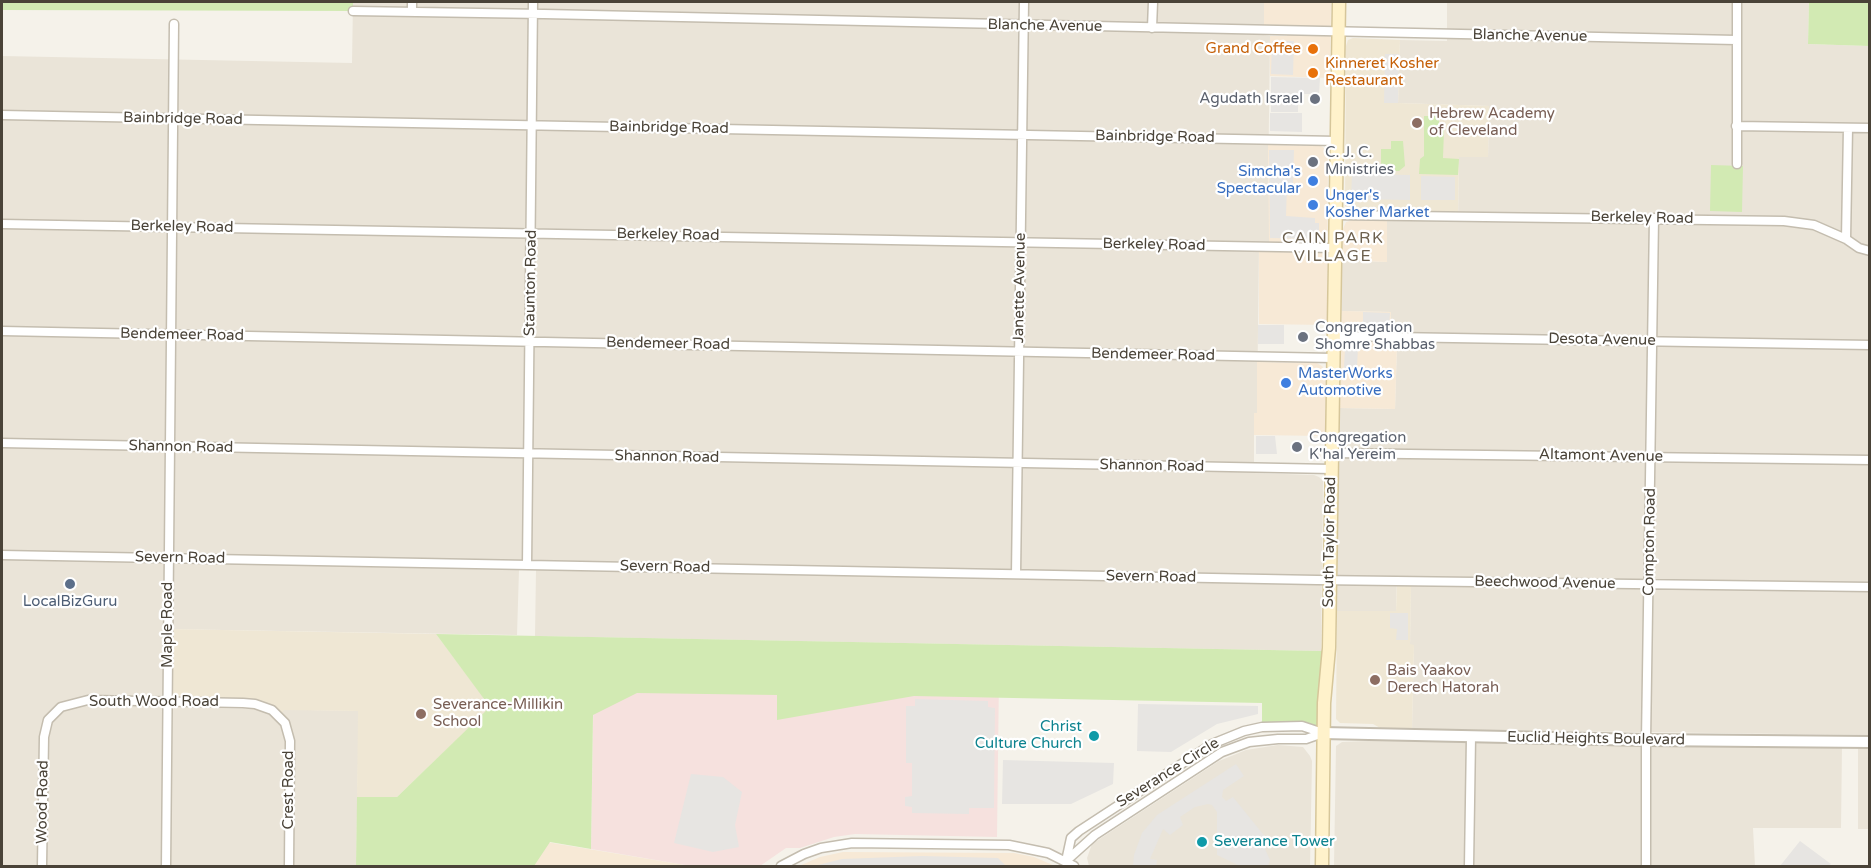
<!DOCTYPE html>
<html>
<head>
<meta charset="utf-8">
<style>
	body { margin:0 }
	#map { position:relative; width:1871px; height:868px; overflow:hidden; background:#f5f2ea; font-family:"Varela Round",sans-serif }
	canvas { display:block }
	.frame { position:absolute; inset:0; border:3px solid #4a4338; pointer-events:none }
</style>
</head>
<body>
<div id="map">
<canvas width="1871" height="868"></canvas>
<div class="frame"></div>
</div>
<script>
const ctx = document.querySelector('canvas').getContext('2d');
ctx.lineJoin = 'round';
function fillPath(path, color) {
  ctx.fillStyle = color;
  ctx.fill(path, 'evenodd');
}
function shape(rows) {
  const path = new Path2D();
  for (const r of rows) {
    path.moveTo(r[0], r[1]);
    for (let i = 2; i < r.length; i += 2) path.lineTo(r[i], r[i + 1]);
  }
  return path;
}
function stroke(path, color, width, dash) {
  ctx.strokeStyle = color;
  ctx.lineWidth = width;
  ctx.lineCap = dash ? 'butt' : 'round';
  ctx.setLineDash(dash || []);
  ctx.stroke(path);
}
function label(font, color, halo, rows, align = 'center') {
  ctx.font = font + ' "Varela Round",sans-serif';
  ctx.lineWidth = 4.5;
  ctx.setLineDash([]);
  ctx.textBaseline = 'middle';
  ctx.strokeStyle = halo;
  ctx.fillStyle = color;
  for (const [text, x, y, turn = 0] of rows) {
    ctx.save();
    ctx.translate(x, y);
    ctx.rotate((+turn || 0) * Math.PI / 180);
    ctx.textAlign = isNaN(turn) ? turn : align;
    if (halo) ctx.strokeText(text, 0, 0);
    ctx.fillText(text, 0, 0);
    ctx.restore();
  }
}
const residential = shape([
	[353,2,1264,2,1264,35,1270,36,1268,193,1270,194,1269,243,1259,244,1257,413,1254,414,1254,473,1314,475,1319,477,1323,481,1321,651,535,636,536,570,519,570,517,635,164,629,163,707,359,711,356,866,2,866,2,56,352,63],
	[1447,2,1809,2,1808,44,1869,46,1869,735,1412,729,1414,645,1410,645,1411,576,1397,576,1396,612,1337,611,1340,408,1395,409,1397,344,1390,344,1391,312,1342,311,1342,260,1386,262,1387,221,1458,221,1459,156,1488,157,1489,106,1398,103,1400,40,1447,41],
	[1393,740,1842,746,1841,828,1753,828,1755,866,1334,866,1336,746,1342,742],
	[1278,745,1303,747,1310,756,1312,761,1310,866,1089,866,1087,858,1092,844,1219,761,1246,750],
	[1858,746,1869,746,1869,829,1858,829]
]);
const commercial = shape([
	[1264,2,1331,2,1330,78,1270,76,1270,36,1287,36,1288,28,1264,27],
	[1268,145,1321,146,1328,151,1327,325,1259,324,1259,243,1269,243],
	[1353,220,1387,221,1387,262,1342,260,1343,229,1346,222],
	[1342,311,1391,312,1390,343,1397,344,1395,409,1340,408],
	[1257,362,1317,363,1322,366,1326,372,1325,436,1254,435,1254,413,1257,413],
	[462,828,691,866,459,866],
	[843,852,1014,853,1034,857,1055,866,799,866,820,857]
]);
const education = shape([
	[1353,38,1400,40,1398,103,1489,106,1488,157,1459,157,1458,212,1354,210,1345,206,1346,46,1348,40],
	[1397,585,1411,585,1410,644,1414,645,1412,729,1382,729,1373,724,1340,723,1336,719,1337,611,1396,611],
	[168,629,436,634,491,707,397,797,357,797,358,711,284,710,280,716,264,706,167,702]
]);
const medical = shape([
	[594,667,999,676,997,837,855,834,834,837,800,848,786,848,760,866,691,866,591,849]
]);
const green = shape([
	[2,2,353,2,353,11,2,10],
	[1809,2,1869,2,1869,46,1808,44],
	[1424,116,1439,116,1439,124,1444,130,1443,158,1459,159,1458,175,1419,174,1420,159,1424,156],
	[1391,141,1403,141,1405,166,1399,171,1381,171,1381,149,1391,149],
	[1711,165,1743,166,1742,212,1710,211],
	[436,634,1321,651,1329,648,1323,733,1308,727,1262,727,1262,703,914,696,777,720,777,695,637,693,593,715,591,849,550,842,534,866,356,866,357,797,397,797,490,707]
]);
const parking = shape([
	[1272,41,1294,41,1293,75,1271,74],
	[1385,54,1399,54,1398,103,1384,103],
	[1271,77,1320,78,1319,94,1298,94,1298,112,1271,112],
	[1270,113,1302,113,1302,132,1270,131],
	[1269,150,1294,150,1293,185,1287,185,1286,216,1315,218,1315,223,1319,223,1319,239,1270,238],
	[1352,174,1410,175,1410,200,1351,199],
	[1421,176,1455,177,1455,200,1421,200],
	[1363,312,1390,313,1389,329,1363,329],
	[1258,325,1284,325,1284,344,1258,344],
	[1348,347,1358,347,1357,368,1344,368,1345,348],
	[1256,436,1275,436,1277,454,1256,454],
	[1390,613,1408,613,1408,640,1396,640,1397,629,1390,628],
	[915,699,988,701,988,707,995,708,994,808,969,808,969,814,912,813,912,807,905,806,905,797,912,796,912,763,906,763,906,706,915,706],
	[1138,704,1258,706,1258,714,1217,724,1171,752,1137,751],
	[1003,760,1114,763,1113,784,1071,804,1002,804],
	[1236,764,1244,776,1223,790,1222,797,1226,801,1233,797,1271,844,1265,849,1270,860,1268,866,1240,866,1217,855,1217,812,1212,805,1208,804,1195,807,1180,817,1183,825,1170,835,1163,829,1150,859,1157,860,1156,866,1133,866,1134,855,1142,833,1157,815],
	[691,774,723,777,742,792,735,825,739,847,713,852,674,843],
	[1800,841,1831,864,1828,866,1780,866],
	[922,856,998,858,1006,866,814,866,842,859]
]);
const minor = shape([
	[353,11,544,14,1736,40],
	[412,12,412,2],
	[1152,28,1153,2],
	[2,115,1337,141],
	[1736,126,1870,128],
	[1737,164,1737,2],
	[1335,215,1784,221,1814,225,1846,239,1859,248,1870,251],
	[2,224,1335,248],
	[1846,239,1848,128],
	[2,331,1333,358],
	[1334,336,1870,345],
	[2,443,1332,469],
	[1332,453,1870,460],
	[2,555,1317,580,1870,587],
	[527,565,533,2],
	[1016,574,1024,2],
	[1066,861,1071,838,1079,831,1212,744,1244,731,1262,727,1302,726,1323,733],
	[1066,861,1095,835,1222,752,1249,742,1278,739,1306,739,1323,733],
	[42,866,44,737,48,720,61,707,88,700,243,703,255,704,272,710,285,723,290,741,289,866],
	[166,866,174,24],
	[781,866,804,854,821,848,852,843,1009,845,1048,853,1074,866],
	[1469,866,1471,737],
	[1646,866,1646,740,1654,218]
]);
const tertiary = shape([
	[1323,733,1646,740,1870,742]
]);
const secondary = shape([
	[1322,866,1324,703,1329,648,1339,2]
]);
const markers = [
	[1313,49,6,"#e8710a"],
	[1313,73,6,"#e8710a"],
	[1315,99,6,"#6b7280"],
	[1417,123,6,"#8d6e63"],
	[1313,162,6,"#6b7280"],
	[1313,181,6,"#3f7fe0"],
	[1313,205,6,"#3f7fe0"],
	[1303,337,6,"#6b7280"],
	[1286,383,6,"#3f7fe0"],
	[1297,447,6,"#6b7280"],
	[70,584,6,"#5c6f8a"],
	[1375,680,6,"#8d6e63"],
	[421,714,6,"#8d6e63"],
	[1094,736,6,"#0f9aa8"],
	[1202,842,6,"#0f9aa8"]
];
const streetNames = [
	["Blanche Avenue",1045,26,1],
	["Blanche Avenue",1530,36,1],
	["Bainbridge Road",183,119,1],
	["Bainbridge Road",669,128,1],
	["Bainbridge Road",1155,137,1],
	["Berkeley Road",1642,218,1],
	["Berkeley Road",182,227,1],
	["Berkeley Road",668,235,1],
	["Berkeley Road",1154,245,1],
	["Staunton Road",531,283,-89],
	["Janette Avenue",1020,288,-89],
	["Bendemeer Road",182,335,1],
	["Desota Avenue",1602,340,1],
	["Bendemeer Road",668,344,1],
	["Bendemeer Road",1153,355,1],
	["Shannon Road",181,447,1],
	["Altamont Avenue",1601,456,1],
	["Shannon Road",667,457,1],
	["Shannon Road",1152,466,1],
	["South Taylor Road",1330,542,-89],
	["Compton Road",1650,542,-89],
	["Severn Road",180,558,1],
	["Severn Road",665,567,1],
	["Severn Road",1151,577,1],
	["Beechwood Avenue",1545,583,1],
	["Maple Road",168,625,-90],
	["South Wood Road",154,702],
	["Euclid Heights Boulevard",1596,739,1],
	["Severance Circle",1168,773,-32],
	["Crest Road",289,790,-90],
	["Wood Road",43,802,-89]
];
const foodNames = [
	["Grand Coffee",1301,49],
	["Kinneret Kosher",1325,64,"left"],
	["Restaurant",1325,81,"left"]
];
const worshipNames = [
	["Agudath Israel",1303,99,"right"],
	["C. J. C.",1325,153],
	["Ministries",1325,170],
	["Congregation",1315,328],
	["Shomre Shabbas",1315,345],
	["Congregation",1309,438],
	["K'hal Yereim",1309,455]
];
const educationNames = [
	["Hebrew Academy",1429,114],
	["of Cleveland",1429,131],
	["Bais Yaakov",1387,671],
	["Derech Hatorah",1387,688],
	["Severance-Millikin",433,705],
	["School",433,722]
];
const shopNames = [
	["Simcha's",1301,172,"right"],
	["Spectacular",1301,189,"right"],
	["Unger's",1325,196],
	["Kosher Market",1325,213],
	["MasterWorks",1298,374],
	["Automotive",1298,391]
];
const serviceNames = [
	["LocalBizGuru",70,602]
];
const cultureNames = [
	["Christ",1082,727],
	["Culture Church",1082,744],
	["Severance Tower",1214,842,"left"]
];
const neighbourhoodNames = [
	["CAIN PARK",1333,239],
	["VILLAGE",1333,257]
];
fillPath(residential, '#eae4d8');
fillPath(commercial, '#f7e9d6');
fillPath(education, '#efe7d4');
fillPath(medical, '#f6e1de');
fillPath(green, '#d2eab3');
fillPath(parking, '#e7e5e2');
stroke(minor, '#c4bdaf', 11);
stroke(tertiary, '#c4bdaf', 14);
stroke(secondary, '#d6c69a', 15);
stroke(minor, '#fff', 8);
stroke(tertiary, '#fff', 10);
stroke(secondary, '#fff2cb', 12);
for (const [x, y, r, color] of markers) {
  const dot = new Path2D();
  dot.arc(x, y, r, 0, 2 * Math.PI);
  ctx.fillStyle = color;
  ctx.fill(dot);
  stroke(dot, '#fff', 2);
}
label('15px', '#4a4338', '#fff', streetNames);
label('15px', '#c56008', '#fff', foodNames, 'right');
label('15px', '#5b616d', '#fff', worshipNames, 'left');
label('15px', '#785e54', '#fff', educationNames, 'left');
label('15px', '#366cbe', '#fff', shopNames, 'left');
label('15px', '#4e5e75', '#fff', serviceNames);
label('15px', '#0d838f', '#fff', cultureNames, 'right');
ctx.letterSpacing = '1.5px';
label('16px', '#6d614f', '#fff', neighbourhoodNames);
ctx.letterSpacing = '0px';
</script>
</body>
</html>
